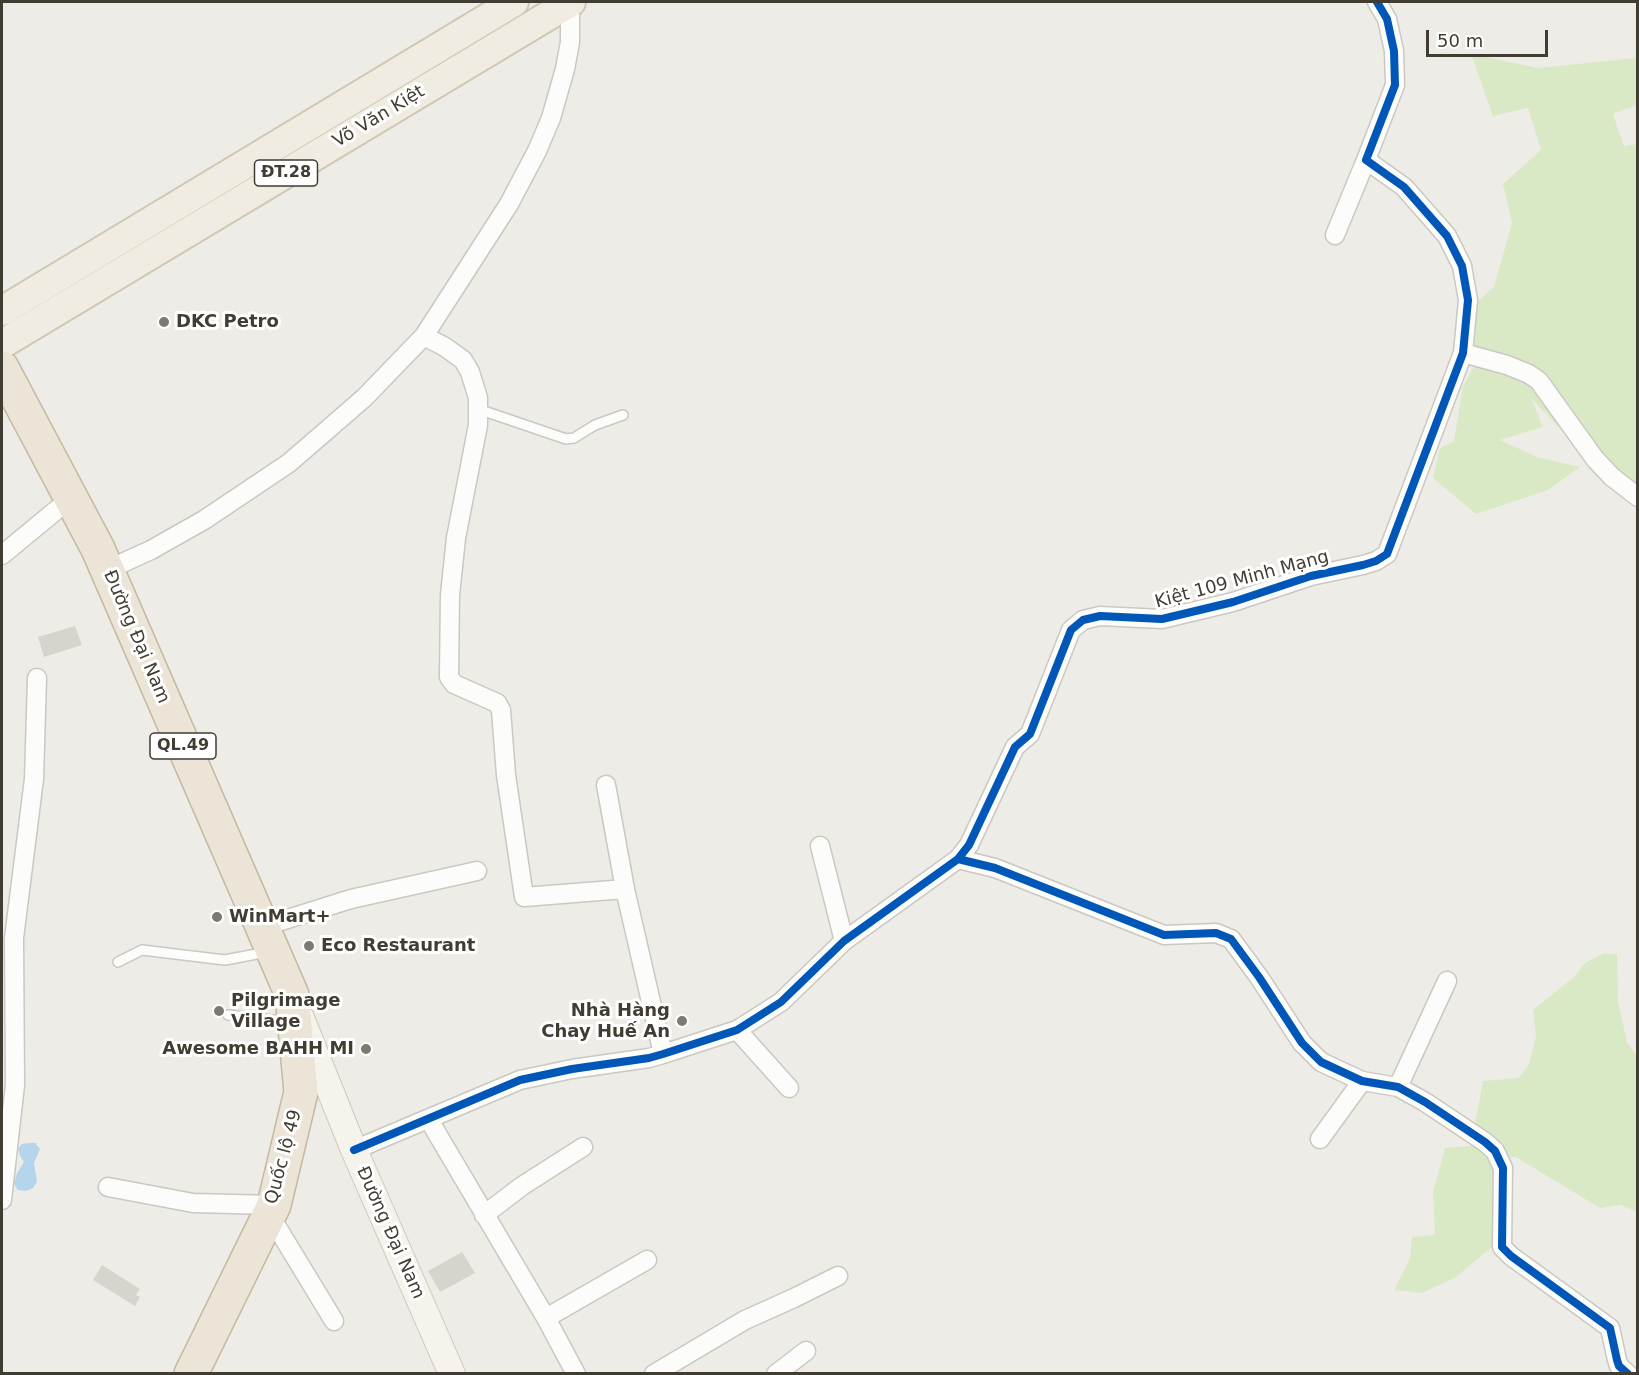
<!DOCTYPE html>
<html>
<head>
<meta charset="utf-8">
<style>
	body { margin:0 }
	#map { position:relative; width:1639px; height:1375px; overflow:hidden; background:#eeece6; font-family:"DejaVu Sans",sans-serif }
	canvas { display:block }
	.frame { position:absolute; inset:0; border:3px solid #423d33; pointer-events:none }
	.scale { position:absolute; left:1426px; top:30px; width:122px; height:27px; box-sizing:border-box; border:3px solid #423d33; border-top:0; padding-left:8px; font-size:18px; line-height:21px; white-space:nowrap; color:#423d33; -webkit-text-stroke:4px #fff; paint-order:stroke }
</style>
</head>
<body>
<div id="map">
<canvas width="1639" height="1375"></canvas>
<div class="frame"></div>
<div class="scale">50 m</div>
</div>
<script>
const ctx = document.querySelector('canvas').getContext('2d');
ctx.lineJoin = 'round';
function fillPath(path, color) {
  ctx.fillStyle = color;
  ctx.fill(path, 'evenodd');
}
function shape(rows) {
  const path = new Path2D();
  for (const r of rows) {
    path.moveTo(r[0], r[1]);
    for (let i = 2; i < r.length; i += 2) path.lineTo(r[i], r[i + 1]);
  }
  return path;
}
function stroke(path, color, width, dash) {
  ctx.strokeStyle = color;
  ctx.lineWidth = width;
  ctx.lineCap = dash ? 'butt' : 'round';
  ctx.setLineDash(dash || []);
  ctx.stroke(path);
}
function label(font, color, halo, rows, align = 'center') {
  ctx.font = font + ' "DejaVu Sans",sans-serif';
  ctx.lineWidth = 6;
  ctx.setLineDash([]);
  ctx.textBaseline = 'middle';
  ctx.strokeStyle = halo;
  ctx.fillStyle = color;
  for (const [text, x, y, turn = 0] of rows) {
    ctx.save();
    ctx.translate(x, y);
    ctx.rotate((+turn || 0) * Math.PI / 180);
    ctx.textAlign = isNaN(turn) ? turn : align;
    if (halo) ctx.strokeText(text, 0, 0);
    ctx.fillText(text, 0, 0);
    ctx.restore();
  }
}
const green = shape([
	[1471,54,1538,68,1637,58,1637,105,1613,114,1624,146,1637,144,1637,503,1606,477,1531,398,1543,427,1500,440,1537,457,1580,467,1548,490,1476,514,1433,478,1440,448,1454,441,1463,386,1474,367,1463,334,1468,310,1494,287,1512,223,1503,184,1541,150,1528,108,1493,116],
	[1604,953,1617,954,1618,1001,1627,1042,1637,1056,1637,1212,1621,1205,1600,1208,1516,1157,1493,1158,1495,1187,1492,1247,1456,1277,1422,1293,1394,1290,1410,1259,1412,1237,1435,1235,1433,1192,1445,1148,1471,1146,1483,1081,1519,1078,1529,1064,1536,1037,1533,1010,1574,977,1585,963]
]);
const water = shape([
	[29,1143,35,1143,40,1149,34,1163,37,1182,33,1188,26,1191,18,1190,14,1184,17,1173,24,1162,20,1156,18,1148,22,1144]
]);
const building = shape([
	[75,626,82,645,44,657,38,637],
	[462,1252,475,1273,440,1292,428,1271],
	[102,1265,140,1289,136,1295,140,1297,135,1306,93,1280]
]);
const lane = shape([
	[478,409,566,439,574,438,595,425,623,415],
	[118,962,142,950,225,960,267,952],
	[228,1015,289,1022]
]);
const street = shape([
	[1335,235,1366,160],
	[424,336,445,347,463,360,470,372,478,398,478,425,456,538,450,595,449,677,454,684,497,703,501,710,506,775,524,897,625,889],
	[1463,353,1507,365,1529,374,1539,381,1595,459,1612,477,1638,497],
	[2,555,71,498],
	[107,570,151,550,204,520,289,463,364,398,424,336,509,204,537,151,551,118,565,69,570,42,570,2],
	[606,785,625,889,663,1054],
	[820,846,844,941],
	[958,859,995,868,1164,935,1216,933,1231,939,1259,977,1302,1043,1321,1062,1362,1081,1398,1087,1425,1102,1485,1142,1495,1151,1503,1168,1502,1247,1511,1256,1610,1328,1617,1360,1619,1366,1628,1374],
	[262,927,351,899,477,871],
	[737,1030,789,1088],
	[1398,1087,1447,981],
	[429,1120,546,1318,576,1374],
	[1320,1139,1362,1081],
	[354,1150,520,1080,572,1069,649,1058,663,1054,737,1030,781,1002,844,941,958,859,969,845,1015,747,1030,734,1071,630,1083,620,1100,616,1162,619,1233,602,1311,576,1363,565,1376,561,1387,554,1463,353,1468,300,1462,266,1447,236,1404,187,1366,160,1395,85,1394,51,1387,19,1377,2],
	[108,1187,193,1203,274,1205],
	[2,1200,15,1085,14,938,34,779,37,678],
	[269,1214,334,1321],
	[484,1215,522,1186,583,1147],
	[546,1318,647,1260],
	[654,1374,745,1320,794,1298,838,1276],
	[776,1374,806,1351]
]);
const secondary = shape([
	[301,1018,354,1150,452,1374]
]);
const primary = shape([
	[2,311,514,2],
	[2,344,571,2]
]);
const highway = shape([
	[2,368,98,549,292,995,301,1092,274,1205,191,1374]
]);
const cycleway = shape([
	[958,859,995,868,1164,935,1216,933,1231,939,1259,977,1302,1043,1321,1062,1362,1081,1398,1087,1425,1102,1485,1142,1495,1151,1503,1168,1502,1247,1511,1256,1610,1328,1617,1360,1619,1366,1628,1374],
	[354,1150,520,1080,572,1069,649,1058,663,1054,737,1030,781,1002,844,941,958,859,969,845,1015,747,1030,734,1071,630,1083,620,1100,616,1162,619,1233,602,1311,576,1363,565,1376,561,1387,554,1463,353,1468,300,1462,266,1447,236,1404,187,1366,160,1395,85,1394,51,1387,19,1377,2]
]);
const markers = [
	[164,322,6,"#7e7a72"],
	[217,917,6,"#7e7a72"],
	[309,946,6,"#7e7a72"],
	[219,1011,6,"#7e7a72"],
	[682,1021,6,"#7e7a72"],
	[366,1049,6,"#7e7a72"]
];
const shields = [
	[286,173,63],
	[183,746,66]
];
const shieldNames = [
	["ĐT.28",286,173],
	["QL.49",183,746]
];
const streetNames = [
	["Võ Văn Kiệt",379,117,-31],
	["Kiệt 109 Minh Mạng",1242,580,-15],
	["Đường Đại Nam",136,637,67],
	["Quốc lộ 49",284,1157,-75],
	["Đường Đại Nam",390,1233,66]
];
const poiNames = [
	["DKC Petro",176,322],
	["WinMart+",229,917],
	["Eco Restaurant",321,946],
	["Pilgrimage",231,1001],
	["Village",231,1022],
	["Nhà Hàng",670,1011,"right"],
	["Chay Huế An",670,1032,"right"],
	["Awesome BAHH MI",354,1049,"right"]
];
fillPath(green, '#dae9c5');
fillPath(water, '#b5d5ec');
fillPath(building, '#d7d4ce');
stroke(lane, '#cac8c2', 12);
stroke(street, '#cac8c2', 21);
stroke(secondary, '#cdc9bd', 28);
stroke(primary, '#d0c8b3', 32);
stroke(highway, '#c6b9a1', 36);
stroke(lane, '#fcfcfb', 9);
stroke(street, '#fcfcfb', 18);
stroke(secondary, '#f6f3ec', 26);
stroke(primary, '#f0ece2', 28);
stroke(highway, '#ebe4d7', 33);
stroke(cycleway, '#0057b8', 8);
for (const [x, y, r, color] of markers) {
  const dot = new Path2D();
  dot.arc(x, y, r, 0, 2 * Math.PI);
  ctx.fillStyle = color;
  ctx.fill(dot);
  stroke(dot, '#fff', 2);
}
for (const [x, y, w] of shields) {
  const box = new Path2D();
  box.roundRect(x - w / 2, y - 13, w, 26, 4.5);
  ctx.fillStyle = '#fff';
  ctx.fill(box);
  stroke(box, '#423d33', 1.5);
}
label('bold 16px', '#423d33', null, shieldNames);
label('18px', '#423d33', '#fff', streetNames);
label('bold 18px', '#423d33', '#fff', poiNames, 'left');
</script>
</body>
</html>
